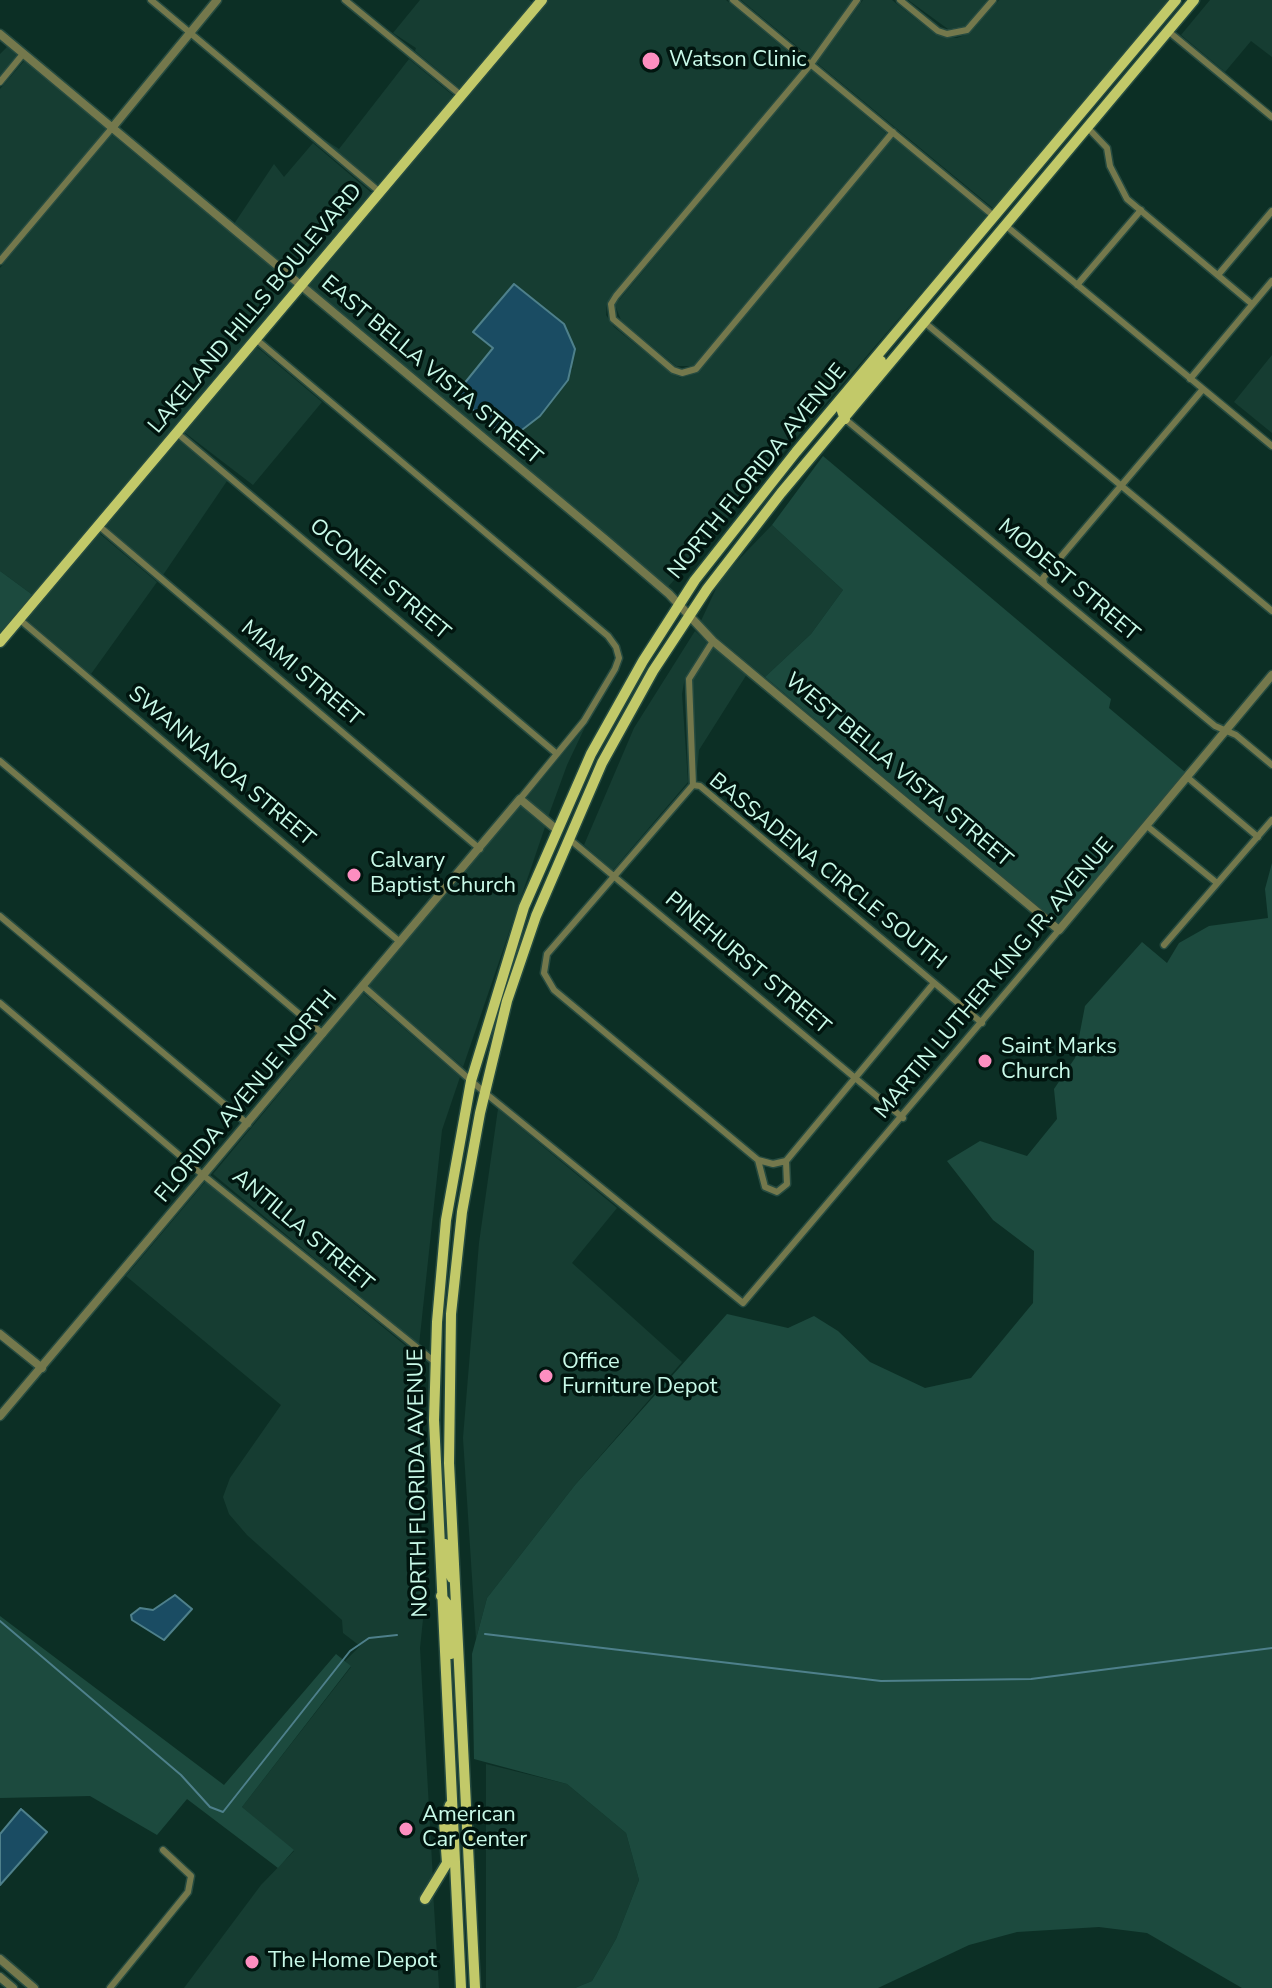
<!DOCTYPE html>
<html>
<head>
<meta charset="utf-8">
<style>
	body { margin:0 }
	canvas { display:block; background:#0c2f25 }
</style>
</head>
<body>
<canvas width="1272" height="1988"></canvas>
<script>
const ctx = document.querySelector('canvas').getContext('2d');
ctx.lineJoin = 'round';
function fillPath(path, color) {
  ctx.fillStyle = color;
  ctx.fill(path, 'evenodd');
}
function shape(rows) {
  const path = new Path2D();
  for (const r of rows) {
    path.moveTo(r[0], r[1]);
    for (let i = 2; i < r.length; i += 2) path.lineTo(r[i], r[i + 1]);
  }
  return path;
}
function stroke(path, color, width, dash) {
  ctx.strokeStyle = color;
  ctx.lineWidth = width;
  ctx.lineCap = dash ? 'butt' : 'round';
  ctx.setLineDash(dash || []);
  ctx.stroke(path);
}
function label(font, color, halo, rows, align = 'center') {
  ctx.font = font + ' "Nunito Sans",sans-serif';
  ctx.lineWidth = 7;
  ctx.setLineDash([]);
  ctx.textBaseline = 'middle';
  ctx.strokeStyle = halo;
  ctx.fillStyle = color;
  for (const [text, x, y, turn = 0] of rows) {
    ctx.save();
    ctx.translate(x, y);
    ctx.rotate((+turn || 0) * Math.PI / 180);
    ctx.textAlign = isNaN(turn) ? turn : align;
    if (halo) ctx.strokeText(text, 0, 0);
    ctx.fillText(text, 0, 0);
    ctx.restore();
  }
}
const built = shape([
	[420,0,529,0,533,3,462,90,415,51,416,48,393,33],
	[547,0,726,0,804,65,607,302,606,315,614,327,672,374,681,378,699,372,893,138,987,216,668,587,309,286],
	[493,348,573,368,540,416,516,437,455,395],
	[741,0,852,0,810,57],
	[863,0,892,0,936,35,957,38,970,33,999,0,1171,0,994,209,817,63],
	[908,0,987,0,965,26,948,29],
	[1210,0,1272,0,1272,57,1251,41,1225,72,1181,35],
	[7,47,17,55,0,76,0,54],
	[409,59,455,97,381,187,319,136,339,149],
	[24,61,106,129,0,255,0,89],
	[811,70,886,133,693,366,676,366,621,320,615,305],
	[112,135,296,287,34,596,0,571,0,268],
	[313,143,374,195,303,280,234,224,274,164,284,177],
	[257,347,322,402,253,485,184,432],
	[1272,355,1272,433,1234,402],
	[177,439,227,481,163,575,105,525],
	[772,525,843,590,811,634,765,677,700,623,721,578],
	[99,533,157,582,91,674,25,618],
	[695,631,707,642,685,677,682,694,688,782,613,870,584,845,634,728],
	[714,648,747,674,699,750,697,771,691,694,693,680],
	[585,727,567,765,548,817,526,798],
	[520,805,545,827,463,1067,369,986],
	[363,993,460,1077,442,1130,419,1345,213,1174],
	[498,1109,617,1208,572,1263,682,1362,575,1485,487,1598,476,1639,463,1438,479,1243],
	[206,1181,418,1356,423,1619,420,1648,433,1880,419,1902,427,1905,433,1891,439,1988,184,1988,261,1885,294,1851,242,1807,351,1667,345,1661,360,1646,343,1633,342,1620,247,1535,229,1514,223,1497,230,1478,281,1405,126,1276],
	[486,1764,567,1784,626,1833,639,1880,616,1939,592,1981,575,1988,486,1988]
]);
const green = shape([
	[823,456,1111,699,1109,708,1185,772,1059,924,765,677,811,634,843,590,772,525],
	[0,571,34,596,0,636],
	[1272,863,1272,1988,1242,1988,1147,1933,1099,1927,1017,1932,969,1945,878,1988,575,1988,592,1981,616,1939,639,1880,626,1833,567,1784,474,1759,472,1654,487,1598,575,1485,727,1314,788,1328,814,1316,838,1331,870,1362,925,1388,971,1378,1033,1303,1034,1251,993,1220,947,1161,980,1141,1027,1156,1057,1119,1054,1089,1075,1058,1085,1006,1142,942,1167,963,1179,943,1209,926,1268,918,1265,889],
	[0,1616,224,1785,336,1654,351,1666,242,1807,294,1850,278,1868,187,1799,157,1835,90,1796,0,1798]
]);
const water = shape([
	[514,284,564,324,575,349,568,380,540,416,509,440,455,395,493,348,473,332,514,284],
	[175,1595,192,1609,164,1640,132,1620,131,1615,140,1608,153,1610,175,1595],
	[21,1809,47,1832,0,1885,0,1834,21,1809]
]);
const stream = shape([
	[0,1621,181,1775,210,1807,223,1812,350,1651,369,1638,397,1635],
	[485,1634,881,1681,1031,1679,1272,1648]
]);
const minor = shape([
	[151,0,381,193],
	[345,0,462,96],
	[733,0,995,217],
	[857,0,811,64,616,296,611,304,613,319,673,370,682,373,696,369,893,132],
	[900,0,938,31,947,34,967,30,993,0],
	[1168,31,1272,117],
	[0,82,23,54],
	[1088,128,1107,148,1110,166,1127,199,1252,304],
	[1005,225,1272,446],
	[0,261,112,128],
	[1218,275,1272,211],
	[1077,285,1141,210],
	[924,322,1272,611],
	[257,340,608,636,616,647,619,658,615,669,584,721,520,799],
	[1190,379,1272,281],
	[845,419,1215,726,1236,735,1272,765],
	[177,433,557,754],
	[99,526,480,849],
	[1044,583,1043,578,1203,389],
	[19,619,400,942],
	[0,761,323,1034],
	[1187,777,1258,837],
	[693,785,547,954,544,973,554,990,758,1160,773,1164,786,1161,934,983],
	[693,785,700,786,982,1023],
	[693,785,689,679,713,641],
	[1147,826,1217,883],
	[568,838,903,1118],
	[0,916,248,1124],
	[1164,945,1272,820],
	[363,986,484,1092,743,1303,1059,930],
	[0,1003,198,1171,435,1362],
	[758,1160,765,1187,777,1192,787,1184,786,1161],
	[110,1988,188,1892,191,1876,163,1850]
]);
const tertiary = shape([
	[0,34,606,540,669,594,713,641,1059,930,1272,675],
	[112,128,217,0],
	[0,1334,42,1368],
	[0,1416,520,799,556,829],
	[0,1959,34,1988],
	[0,1977,13,1988]
]);
const primary = shape([
	[845,419,842,411,881,361],
	[0,642,542,0],
	[445,1544,447,1566,452,1578],
	[441,1596,448,1605,451,1654],
	[425,1899,447,1863,444,1822,450,1805],
	[461,1988,434,1420,437,1322,446,1220,471,1081,524,907,591,754,643,661,695,580,796,452,1176,0],
	[475,1988,449,1463,451,1314,462,1212,480,1113,507,1001,536,916,602,763,653,671,707,589,781,493,1194,0]
]);
const markers = [
	[651,61,10,"#fd8ec0"],
	[354,875,8,"#fd8ec0"],
	[985,1061,8,"#fd8ec0"],
	[546,1376,8,"#fd8ec0"],
	[406,1829,8,"#fd8ec0"],
	[252,1962,8,"#fd8ec0"]
];
const poiNames = [
	["Watson Clinic",669,61],
	["Calvary",370,862],
	["Baptist Church",370,887],
	["Saint Marks",1001,1048],
	["Church",1001,1073],
	["Office",562,1363],
	["Furniture Depot",562,1388],
	["American",422,1816],
	["Car Center",422,1841],
	["The Home Depot",268,1962]
];
const streetNames = [
	["LAKELAND HILLS BOULEVARD",256,309,-50],
	["EAST BELLA VISTA STREET",431,371,40],
	["NORTH FLORIDA AVENUE",758,472,-51],
	["OCONEE STREET",379,580,40],
	["MODEST STREET",1068,581,40],
	["MIAMI STREET",301,674,40],
	["SWANNANOA STREET",221,767,40],
	["WEST BELLA VISTA STREET",898,771,40],
	["BASSADENA CIRCLE SOUTH",827,872,39],
	["PINEHURST STREET",747,964,40],
	["MARTIN LUTHER KING JR. AVENUE",995,979,-50],
	["FLORIDA AVENUE NORTH",247,1097,-50],
	["ANTILLA STREET",302,1231,40],
	["NORTH FLORIDA AVENUE",419,1483,-91]
];
fillPath(built, '#163d32');
fillPath(green, '#1c4a3e');
fillPath(water, '#1a4c63');
stroke(water, '#4e808b', 2);
stroke(stream, '#4e808b', 2);
stroke(minor, '#264b40', 9);
stroke(tertiary, '#264b40', 11);
stroke(primary, '#264b40', 13);
stroke(minor, '#74784c', 6);
stroke(tertiary, '#74784c', 8);
stroke(primary, '#c2c969', 10);
for (const [x, y, r, color] of markers) {
  const dot = new Path2D();
  dot.arc(x, y, r, 0, 2 * Math.PI);
  ctx.fillStyle = color;
  ctx.fill(dot);
  stroke(dot, '#01150f', 3);
}
label('22px', '#c9fae9', '#01150f', poiNames, 'left');
label('22px', '#c9fae9', '#01150f', streetNames);
</script>
</body>
</html>
